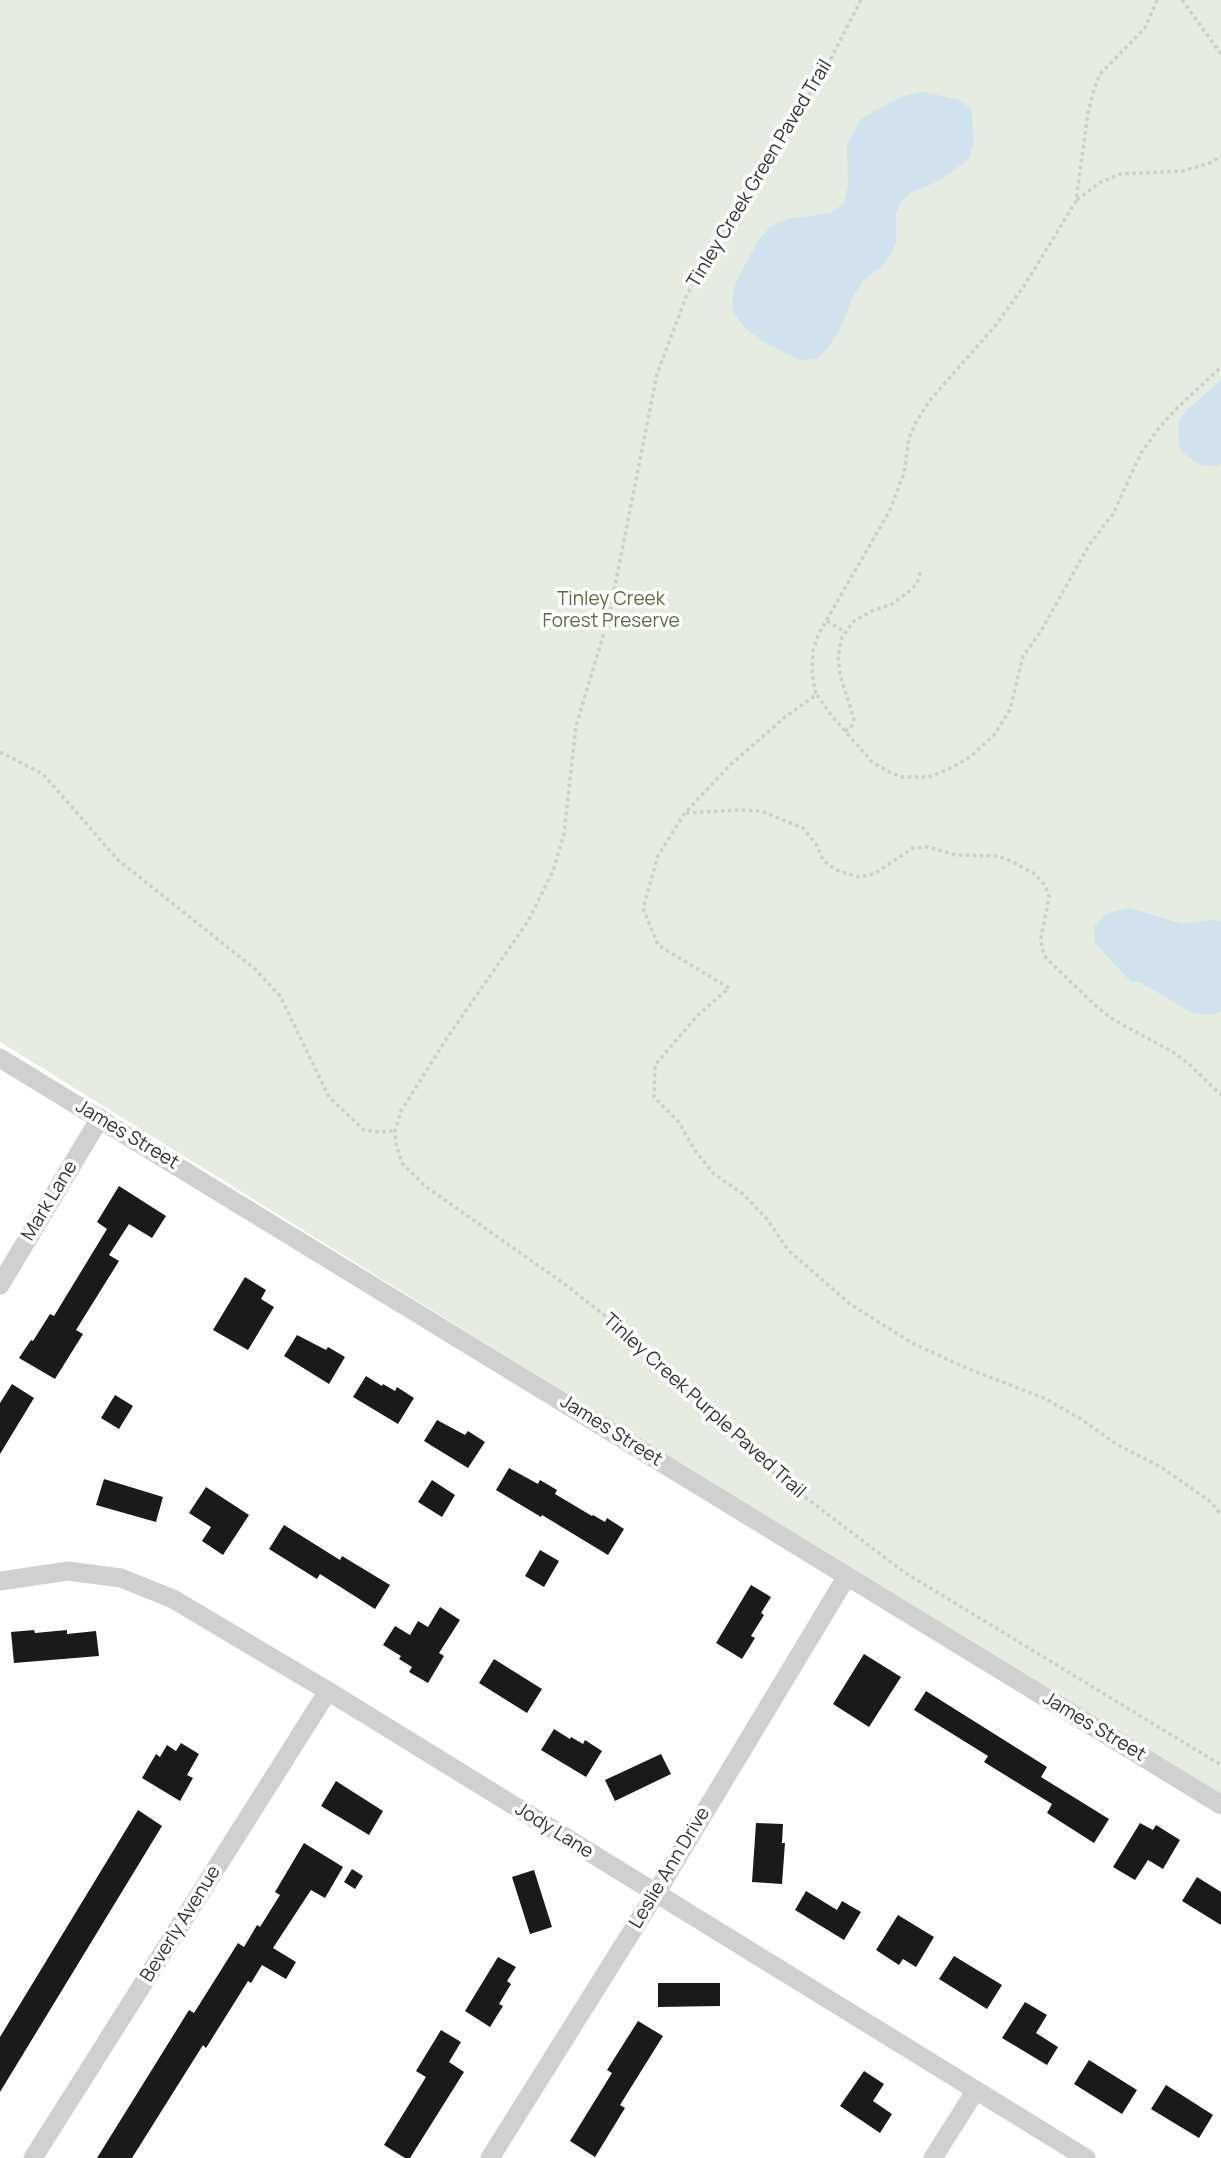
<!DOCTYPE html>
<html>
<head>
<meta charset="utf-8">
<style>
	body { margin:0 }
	canvas { display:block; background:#fff }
</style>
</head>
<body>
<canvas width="1221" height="2158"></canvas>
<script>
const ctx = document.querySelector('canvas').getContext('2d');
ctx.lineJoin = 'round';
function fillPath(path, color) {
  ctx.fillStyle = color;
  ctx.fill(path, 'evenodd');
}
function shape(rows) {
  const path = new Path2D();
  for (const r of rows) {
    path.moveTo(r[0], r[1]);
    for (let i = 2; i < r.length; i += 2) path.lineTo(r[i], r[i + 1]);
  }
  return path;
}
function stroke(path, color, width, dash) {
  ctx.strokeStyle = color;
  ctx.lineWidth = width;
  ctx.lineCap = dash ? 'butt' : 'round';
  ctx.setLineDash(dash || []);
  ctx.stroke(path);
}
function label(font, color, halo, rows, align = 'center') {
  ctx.font = font + ' Manrope,sans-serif';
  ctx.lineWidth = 7;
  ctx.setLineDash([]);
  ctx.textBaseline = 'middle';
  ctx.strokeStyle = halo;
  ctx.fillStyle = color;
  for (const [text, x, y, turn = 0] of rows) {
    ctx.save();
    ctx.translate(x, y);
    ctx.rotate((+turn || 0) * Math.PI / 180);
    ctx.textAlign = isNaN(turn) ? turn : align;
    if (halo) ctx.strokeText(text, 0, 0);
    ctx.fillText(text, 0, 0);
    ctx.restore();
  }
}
const green = shape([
	[0,0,1221,0,1221,1800,0,1042]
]);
const water = shape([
	[923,92,960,100,971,109,974,142,969,159,939,181,912,192,902,200,896,214,896,242,892,253,882,266,864,280,853,296,840,329,827,349,816,359,799,360,762,341,742,325,733,311,732,301,736,282,758,241,771,226,788,219,831,213,844,203,848,186,847,144,861,119,900,97],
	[1221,380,1221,464,1216,466,1200,465,1183,453,1179,445,1178,422,1186,411],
	[1130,908,1182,924,1213,920,1221,921,1221,1011,1213,1015,1192,1013,1140,982,1131,982,1095,943,1094,927,1108,913]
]);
const building = shape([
	[119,1186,166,1216,152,1238,129,1224,109,1255,119,1261,76,1330,83,1334,55,1379,19,1358,31,1340,33,1341,50,1314,54,1316,107,1229,97,1222],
	[245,1277,266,1290,261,1299,274,1307,248,1350,213,1330],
	[297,1335,326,1350,328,1347,345,1357,329,1384,284,1356],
	[366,1376,382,1386,383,1384,395,1391,397,1387,414,1398,398,1424,353,1397],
	[12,1384,34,1398,0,1454,0,1403],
	[115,1395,133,1406,119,1429,101,1418],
	[437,1420,465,1435,468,1431,485,1442,468,1468,424,1441],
	[509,1468,538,1484,540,1480,557,1490,555,1494,592,1516,593,1515,605,1522,607,1518,624,1529,608,1555,542,1515,541,1517,496,1490],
	[104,1479,163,1497,156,1522,96,1505],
	[432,1480,455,1495,442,1517,418,1502],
	[206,1487,249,1515,223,1555,202,1541,211,1527,189,1513],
	[284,1525,340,1560,342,1556,390,1585,375,1609,320,1574,317,1579,269,1549],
	[540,1550,559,1561,544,1587,525,1576],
	[751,1585,771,1597,761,1613,764,1615,751,1636,755,1638,742,1659,716,1643],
	[440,1607,460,1620,439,1653,444,1656,428,1683,409,1672,412,1667,399,1659,401,1656,383,1645,395,1626,410,1635,418,1621,428,1627],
	[34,1630,35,1633,67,1630,67,1634,96,1631,99,1656,14,1663,11,1632],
	[864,1654,901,1677,869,1727,833,1704],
	[494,1659,542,1689,527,1713,479,1683],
	[926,1691,1047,1767,1041,1777,1109,1819,1094,1843,1047,1813,1052,1804,984,1762,988,1756,914,1710],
	[554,1729,570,1739,571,1737,583,1744,585,1740,602,1751,586,1777,541,1750],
	[181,1743,199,1754,187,1775,193,1778,180,1801,142,1778,156,1754,160,1757,167,1745,176,1751],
	[661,1754,671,1774,615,1801,605,1780],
	[336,1781,383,1811,369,1835,321,1806],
	[138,1810,162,1826,0,2092,0,2037],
	[756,1823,783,1824,782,1843,785,1843,782,1884,752,1882],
	[1140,1823,1153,1830,1156,1825,1180,1840,1163,1869,1148,1860,1135,1880,1113,1867],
	[304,1843,343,1867,325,1898,311,1890,273,1948,296,1962,286,1979,262,1965,251,1983,248,1981,206,2048,203,2045,132,2158,97,2158,189,2010,194,2013,238,1943,244,1947,257,1925,260,1927,280,1895,275,1892],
	[352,1869,363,1876,355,1889,344,1882],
	[534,1870,552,1927,530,1934,512,1877],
	[1197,1877,1221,1892,1221,1925,1182,1901],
	[806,1891,837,1910,842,1901,861,1912,844,1940,795,1910],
	[898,1915,934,1937,916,1967,903,1959,899,1965,876,1950],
	[954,1956,1002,1985,987,2009,939,1979],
	[498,1957,516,1967,507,1981,511,1984,499,2004,503,2006,490,2027,465,2011],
	[658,1983,720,1983,720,2006,658,2007],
	[1025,2002,1047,2015,1036,2033,1058,2047,1047,2065,1002,2038],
	[638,2021,663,2036,620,2105,625,2108,595,2157,570,2141,612,2073,607,2070],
	[441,2030,461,2042,449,2062,464,2072,410,2158,405,2158,384,2145,426,2077,416,2071],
	[1089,2060,1137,2090,1122,2114,1074,2084],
	[864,2071,884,2084,873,2101,892,2114,880,2133,840,2106],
	[1166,2085,1213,2115,1199,2138,1151,2109]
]);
const path = shape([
	[861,0,828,64,714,245,686,297,657,374,609,616,576,726,564,834,553,871,528,921,445,1041,401,1111,395,1131,396,1144,402,1163,425,1186,566,1285,604,1315,781,1479,904,1572,1221,1765],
	[1157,0,1145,28,1100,74,1094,89,1088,113,1076,201,1024,286,995,326,931,399,916,422,909,438,904,473,890,510,818,635,813,651,812,673,816,695,785,717,729,766,684,814,658,856,643,908,658,945,729,988,697,1016,655,1065,654,1097,678,1121,696,1152,714,1174,743,1194,767,1219,788,1250,850,1304,912,1343,964,1367,1046,1399,1081,1419,1116,1444,1161,1467,1211,1502,1221,1515],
	[1182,0,1221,54],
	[1077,200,1099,183,1120,174,1182,171,1210,163,1221,156],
	[827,621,845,632],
	[817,695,832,716,872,762,891,773,903,777,928,777,947,770,970,757,994,735,1010,710,1023,656,1041,631,1089,545,1113,514,1141,453,1159,428,1176,409,1221,367],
	[845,731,851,728,854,719,840,675,838,656,842,637,854,621,872,611,892,604,912,589,917,583,921,570],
	[0,752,43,774,118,860,255,969,280,996,329,1097,364,1130,379,1132,395,1131],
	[686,813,738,810,761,811,803,828,816,844,823,860,836,870,859,877,874,874,913,848,928,847,956,855,998,856,1013,862,1033,873,1045,885,1049,897,1041,938,1042,949,1046,958,1098,1008,1114,1020,1173,1052,1189,1064,1221,1095]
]);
const minor = shape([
	[0,1058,1221,1805],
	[0,1285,100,1118],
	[0,1581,68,1571,121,1578,173,1599,328,1691,1086,2158],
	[33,2158,328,1691],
	[490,2158,656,1893,847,1576],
	[933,2158,976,2090]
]);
const streetNames = [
	["Tinley Creek Green Paved Trail",760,174,-59],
	["James Street",127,1135,31],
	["Mark Lane",50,1201,-59],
	["Tinley Creek Purple Paved Trail",704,1406,42],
	["James Street",611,1431,32],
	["James Street",1094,1727,31],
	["Jody Lane",554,1831,32],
	["Leslie Ann Drive",670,1868,-59],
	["Beverly Avenue",181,1924,-58]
];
const parkNames = [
	["Tinley Creek",611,600],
	["Forest Preserve",611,622]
];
fillPath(green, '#e6ecdf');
fillPath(water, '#cfe2ee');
fillPath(building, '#1a1a1a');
stroke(path, '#cdcdcd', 3.5, [3.5, 3.5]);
stroke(minor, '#d0d0d0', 19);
label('19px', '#333', '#fff', streetNames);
label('19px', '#56703f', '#fff', parkNames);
</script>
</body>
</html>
